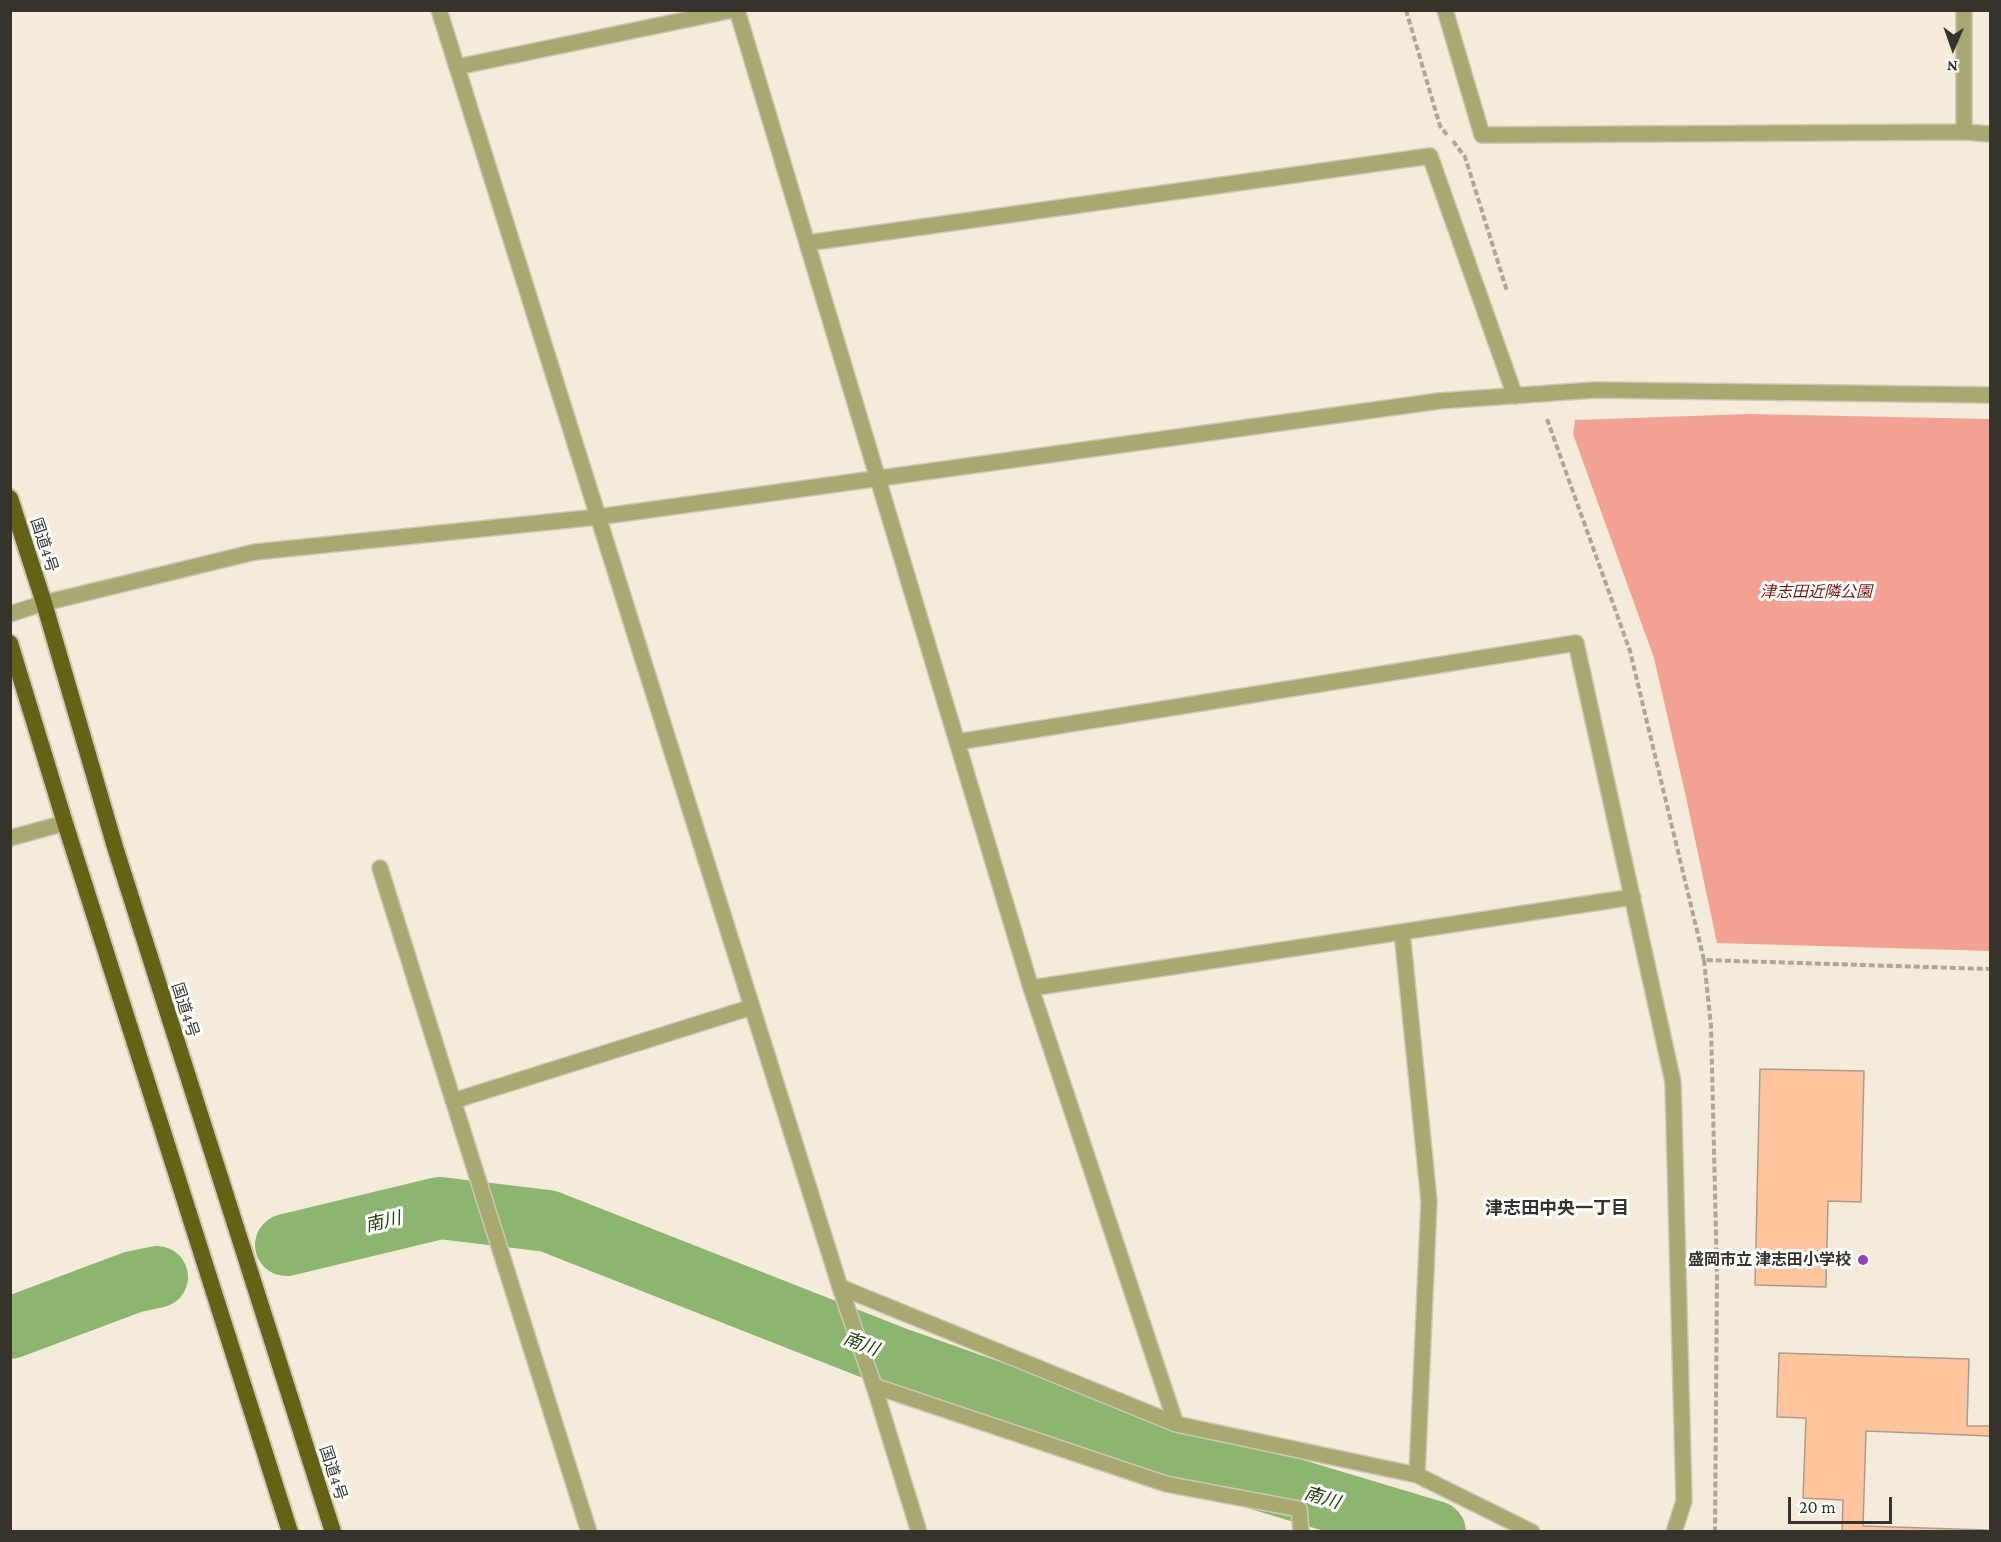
<!DOCTYPE html>
<html>
<head>
<meta charset="utf-8">
<style>
	body { margin:0 }
	#map { position:relative; width:2001px; height:1542px; overflow:hidden; background:#f4ebdb; font-family:"Crimson Pro",serif }
	canvas { display:block }
	.frame { position:absolute; inset:0; border:12px solid #36332d; pointer-events:none }
	.north { position:absolute; left:1923px; top:18px; width:60px; height:60px; -webkit-text-stroke:4px #fff; paint-order:stroke; rotate:182deg; font-size:16px; font-weight:700; line-height:24px; text-align:center; color:#36332d }
	.north::after { content:''; display:block; margin:auto; width:21px; height:27px; background:#36332d; clip-path:polygon(50% 0,100% 100%,50% 72%,0 100%) }
	.scale { position:absolute; left:1788px; top:1497px; width:104px; height:27px; box-sizing:border-box; border:3px solid #36332d; border-top:0; padding-left:8px; font-size:18px; line-height:21px; white-space:nowrap; color:#36332d; -webkit-text-stroke:4px #fff; paint-order:stroke }
</style>
</head>
<body>
<div id="map">
<canvas width="2001" height="1542"></canvas>
<div class="frame"></div>
<div class="north">N</div>
<div class="scale">20 m</div>
</div>
<script>
const ctx = document.querySelector('canvas').getContext('2d');
ctx.lineJoin = 'round';
function fillPath(path, color) {
  ctx.fillStyle = color;
  ctx.fill(path, 'evenodd');
}
function shape(rows) {
  const path = new Path2D();
  for (const r of rows) {
    path.moveTo(r[0], r[1]);
    for (let i = 2; i < r.length; i += 2) path.lineTo(r[i], r[i + 1]);
  }
  return path;
}
function stroke(path, color, width, dash) {
  ctx.strokeStyle = color;
  ctx.lineWidth = width;
  ctx.lineCap = dash ? 'butt' : 'round';
  ctx.setLineDash(dash || []);
  ctx.stroke(path);
}
function label(font, color, halo, rows, align = 'center') {
  ctx.font = font + ' "Crimson Pro","Noto Sans JP",serif';
  ctx.lineWidth = 6;
  ctx.setLineDash([]);
  ctx.textBaseline = 'middle';
  ctx.strokeStyle = halo;
  ctx.fillStyle = color;
  for (const [text, x, y, turn = 0] of rows) {
    ctx.save();
    ctx.translate(x, y);
    ctx.rotate((+turn || 0) * Math.PI / 180);
    ctx.textAlign = isNaN(turn) ? turn : align;
    if (halo) ctx.strokeText(text, 0, 0);
    ctx.fillText(text, 0, 0);
    ctx.restore();
  }
}
const green = shape([
	[1749,414,1990,419,1990,951,1717,943,1686,797,1654,658,1573,434,1575,420]
]);
const river = shape([
	[286,1245,440,1208,548,1221,899,1359,1122,1438,1435,1532],
	[10,1328,133,1282,157,1277]
]);
const building = shape([
	[1760,1069,1864,1071,1861,1202,1828,1201,1826,1287,1755,1285,1760,1069],
	[1779,1353,1969,1359,1967,1426,1990,1426,1990,1436,1866,1431,1863,1526,1987,1530,1987,1532,1842,1532,1843,1500,1803,1498,1806,1418,1777,1417,1779,1353]
]);
const path = shape([
	[1406,10,1440,126,1448,136],
	[1453,141,1465,157,1507,291],
	[1547,419,1630,651,1704,960,1990,969],
	[1704,960,1711,1026,1717,1276,1715,1532]
]);
const minor = shape([
	[737,10,1031,988,1176,1424],
	[1445,10,1482,135,1964,132,1990,134],
	[457,67,733,10],
	[1964,132,1964,10],
	[807,243,1430,156,1515,396],
	[957,742,1576,643,1673,1082,1684,1501,1674,1532],
	[10,838,65,823],
	[380,868,589,1532],
	[1402,932,1429,1201,1417,1475],
	[1031,988,1633,897],
	[453,1101,752,1007],
	[840,1287,1176,1424,1417,1475,1532,1532],
	[840,1287,874,1386,1166,1484,1299,1509,1301,1532]
]);
const tertiary = shape([
	[439,10,840,1287],
	[10,614,44,603,255,552,598,517,1439,401,1595,390,1990,395],
	[874,1386,919,1532]
]);
const trunk = shape([
	[10,498,44,603,115,847,333,1532],
	[10,643,65,823,290,1532]
]);
const markers = [
	[1863,1260,6,"#9043b5"]
];
const streetNames = [
	["国道4号",44,545,72],
	["国道4号",185,1010,72],
	["国道4号",333,1473,72]
];
const parkNames = [
	["津志田近隣公園",1816,592]
];
const poiNames = [
	["盛岡市立 津志田小学校",1851,1260]
];
const neighbourhoodNames = [
	["津志田中央一丁目",1557,1208]
];
const waterNames = [
	["南川",383,1222,-13],
	["南川",861,1344,21],
	["南川",1322,1498,17]
];
fillPath(green, '#f2a192');
stroke(river, '#8cb670', 62);
fillPath(building, '#fec59d');
stroke(building, '#ab9c92', 1.5);
stroke(minor, '#cec6b8', 18);
stroke(tertiary, '#cec6b8', 18);
stroke(trunk, '#cec6b8', 20);
stroke(path, '#ada69a', 4, [6, 3]);
stroke(minor, '#a8a871', 15);
stroke(tertiary, '#a8a871', 15);
stroke(trunk, '#646214', 16);
for (const [x, y, r, color] of markers) {
  const dot = new Path2D();
  dot.arc(x, y, r, 0, 2 * Math.PI);
  ctx.fillStyle = color;
  ctx.fill(dot);
  stroke(dot, '#fff', 2);
}
label('16px', '#36332d', '#fff', streetNames);
label('italic 16px', '#79150a', '#fff', parkNames);
label('bold 16px', '#36332d', '#fff', poiNames, 'right');
label('bold 18px', '#36332d', '#fff', neighbourhoodNames);
label('italic 18px', '#233d0b', '#fff', waterNames);
</script>
</body>
</html>
